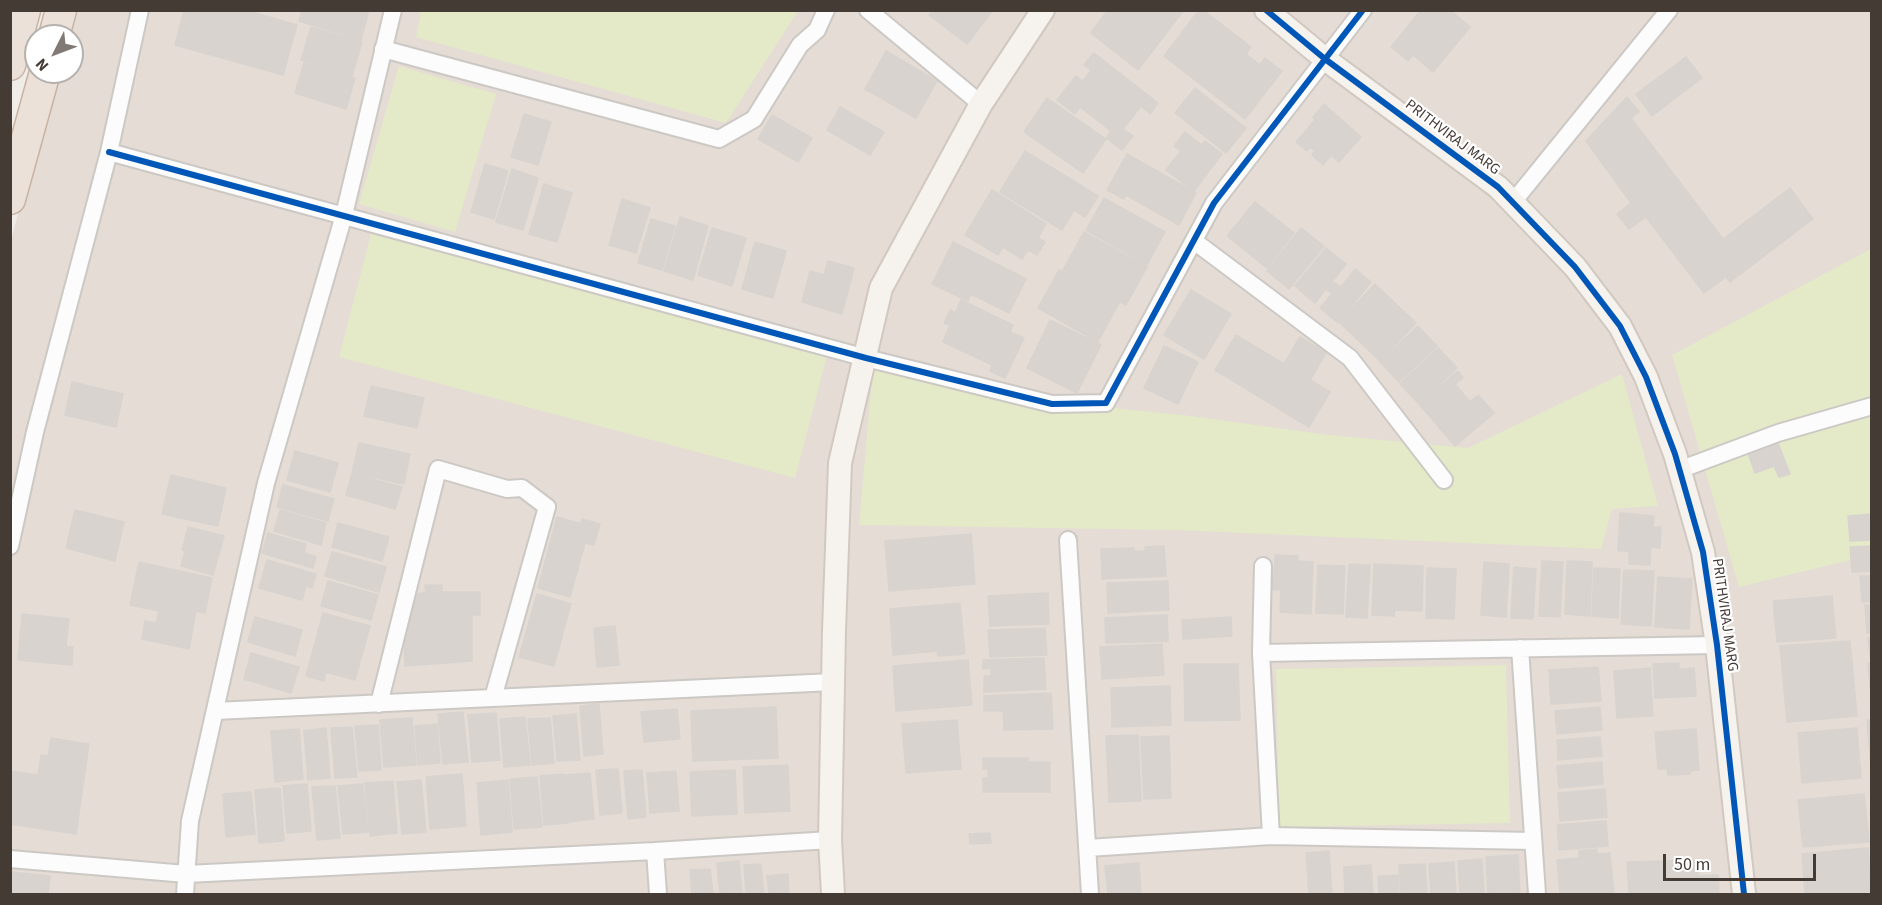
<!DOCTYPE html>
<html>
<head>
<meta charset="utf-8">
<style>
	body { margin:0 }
	#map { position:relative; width:1882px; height:905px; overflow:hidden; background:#f0ece8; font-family:"Source Sans 3",sans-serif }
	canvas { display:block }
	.frame { position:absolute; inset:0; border:12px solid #453b35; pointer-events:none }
	.north { position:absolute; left:24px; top:24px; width:60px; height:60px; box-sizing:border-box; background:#fff; border:2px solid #b5b1ae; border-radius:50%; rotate:228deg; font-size:16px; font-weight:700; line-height:24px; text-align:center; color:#453b35 }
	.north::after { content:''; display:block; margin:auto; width:21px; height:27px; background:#817974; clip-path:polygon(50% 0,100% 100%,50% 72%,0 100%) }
	.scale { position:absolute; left:1663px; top:854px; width:153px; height:27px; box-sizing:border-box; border:3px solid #453b35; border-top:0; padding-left:8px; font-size:18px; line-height:21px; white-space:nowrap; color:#453b35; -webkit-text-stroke:4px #fff; paint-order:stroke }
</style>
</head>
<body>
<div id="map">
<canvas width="1882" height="905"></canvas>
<div class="frame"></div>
<div class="north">N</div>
<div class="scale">50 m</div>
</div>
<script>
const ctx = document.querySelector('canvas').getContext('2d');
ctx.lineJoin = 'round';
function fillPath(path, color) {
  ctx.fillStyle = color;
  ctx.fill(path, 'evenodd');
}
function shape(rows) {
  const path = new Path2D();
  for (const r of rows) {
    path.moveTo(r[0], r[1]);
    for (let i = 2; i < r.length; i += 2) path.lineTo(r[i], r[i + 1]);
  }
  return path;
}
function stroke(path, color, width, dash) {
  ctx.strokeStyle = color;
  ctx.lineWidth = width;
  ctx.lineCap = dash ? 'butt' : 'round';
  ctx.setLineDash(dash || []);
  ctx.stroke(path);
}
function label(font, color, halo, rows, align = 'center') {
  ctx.font = font + ' "Source Sans 3",sans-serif';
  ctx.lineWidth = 4.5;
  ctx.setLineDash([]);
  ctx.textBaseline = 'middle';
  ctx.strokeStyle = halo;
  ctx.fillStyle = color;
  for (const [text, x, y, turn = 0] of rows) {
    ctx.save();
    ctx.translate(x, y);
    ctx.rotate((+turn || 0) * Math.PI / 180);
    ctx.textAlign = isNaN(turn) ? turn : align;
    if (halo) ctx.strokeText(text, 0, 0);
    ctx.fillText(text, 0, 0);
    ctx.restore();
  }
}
const residential = shape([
	[69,11,1871,11,1871,894,11,894,11,241,54,72,72,72,72,36,63,36]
]);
const green = shape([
	[421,11,421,10,798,11,726,123,416,37],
	[399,66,496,94,455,232,359,204],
	[371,234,827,356,795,478,339,357],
	[1871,249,1871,555,1739,587,1672,355],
	[873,368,1122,409,1191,416,1328,435,1468,448,1622,374,1658,506,1612,509,1601,549,1176,530,859,525],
	[1506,665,1510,823,1279,827,1276,669]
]);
const building = shape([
	[184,10,245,10,297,25,283,75,175,45,184,10],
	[302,10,369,10,361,40,299,21,302,10],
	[933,10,993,10,967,44,929,15,933,10],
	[1108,10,1184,10,1138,70,1091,33,1108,10],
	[1199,10,1203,10,1251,47,1246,54,1260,65,1265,58,1282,71,1245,119,1164,56,1199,10],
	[1421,10,1450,10,1470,27,1433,72,1413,55,1408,61,1391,47,1421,10],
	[311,27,362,42,352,76,301,60,311,27],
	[886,51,937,81,916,118,865,89,886,51],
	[1094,53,1158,103,1150,114,1141,106,1123,129,1133,136,1122,150,1106,138,1111,131,1080,107,1075,114,1057,100,1076,76,1083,81,1091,70,1084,65,1094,53],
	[1686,57,1702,78,1652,116,1636,94,1686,57],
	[304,63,355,78,346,109,295,93,304,63],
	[1195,88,1246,128,1226,153,1175,113,1195,88],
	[1627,97,1639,112,1631,118,1723,239,1790,188,1813,219,1730,282,1726,277,1704,293,1646,217,1629,229,1617,214,1631,203,1586,141,1627,97],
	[1047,98,1106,139,1083,173,1024,132,1047,98],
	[1324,104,1361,137,1339,162,1331,155,1323,165,1312,155,1315,151,1310,147,1307,151,1296,142,1315,120,1313,117,1324,104],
	[840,107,884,132,870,155,827,130,840,107],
	[524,114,551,122,538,165,511,157,524,114],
	[772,115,812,138,798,162,758,139,772,115],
	[1185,132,1202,145,1205,141,1222,154,1194,191,1166,170,1181,151,1174,146,1185,132],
	[1025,151,1098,196,1085,217,1074,210,1062,230,1000,192,1025,151],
	[1127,154,1196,193,1179,225,1126,195,1124,199,1107,190,1127,154],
	[485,164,508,171,494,219,471,212,485,164],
	[512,169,538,178,523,230,496,222,512,169],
	[544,184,572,193,557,242,529,234,544,184],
	[992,190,1046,224,1038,238,1045,242,1037,255,1028,250,1022,259,1003,247,998,255,965,235,992,190],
	[1104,198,1165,232,1147,265,1086,230,1104,198],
	[622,199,650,208,636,253,609,245,622,199],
	[1255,202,1294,233,1267,268,1227,236,1255,202],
	[680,217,708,226,693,280,664,271,680,217],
	[651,219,675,226,662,270,638,263,651,219],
	[712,228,746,238,732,286,698,275,712,228],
	[1301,228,1324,246,1289,289,1267,271,1301,228],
	[1084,232,1147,267,1126,305,1063,270,1084,232],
	[755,242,786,251,773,298,742,289,755,242],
	[953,242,1026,279,1009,313,971,294,968,301,932,284,953,242],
	[1326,248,1346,264,1315,303,1295,286,1326,248],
	[828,261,854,268,842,314,802,302,810,271,824,275,828,261],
	[1355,269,1371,282,1338,323,1320,308,1332,294,1327,290,1334,282,1341,287,1355,269],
	[1059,270,1119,303,1098,342,1038,308,1059,270],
	[1375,284,1416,323,1380,361,1339,322,1375,284],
	[1191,290,1231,314,1204,359,1164,335,1191,290],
	[961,300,1013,325,1010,332,1024,338,1005,378,990,371,992,365,943,342,950,325,944,323,950,310,955,313,961,300],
	[1050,320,1101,345,1077,393,1027,368,1050,320],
	[1418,326,1437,346,1399,382,1380,362,1418,326],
	[1236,335,1284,364,1300,337,1326,353,1310,380,1330,392,1309,427,1215,370,1236,335],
	[1164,346,1198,362,1178,404,1144,388,1164,346],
	[1438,348,1457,368,1419,404,1400,384,1438,348],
	[1458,371,1463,378,1455,384,1470,402,1478,395,1494,413,1455,446,1419,404,1458,371],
	[72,382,123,394,116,427,65,415,72,382],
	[371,386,424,398,417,428,364,416,371,386],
	[1769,439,1771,446,1778,443,1790,474,1779,477,1774,466,1755,473,1746,447,1769,439],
	[359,443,410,454,404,484,352,473,359,443],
	[295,451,338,463,330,492,287,480,295,451],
	[352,474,402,487,395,509,346,495,352,474],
	[171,475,226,488,218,526,162,514,171,475],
	[283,485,334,499,328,521,277,507,283,485],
	[75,510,124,522,115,561,66,548,75,510],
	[280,510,326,523,321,545,274,531,280,510],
	[1620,513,1654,516,1653,527,1661,527,1660,548,1651,547,1650,565,1629,564,1629,551,1618,551,1620,513],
	[1872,514,1872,540,1850,541,1848,516,1872,514],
	[557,517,581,524,582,519,600,524,594,545,585,543,570,597,538,588,557,517],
	[338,523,389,537,382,561,332,547,338,523],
	[188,527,224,536,213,575,181,566,185,551,182,550,188,527],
	[268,533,306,544,304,553,316,557,313,568,262,553,268,533],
	[971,534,975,584,889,591,885,541,971,534],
	[1164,546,1166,576,1102,579,1101,549,1134,548,1134,551,1145,551,1145,547,1164,546],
	[1872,546,1872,571,1852,572,1850,547,1872,546],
	[332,552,386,567,379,592,325,576,332,552],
	[1275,555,1298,556,1298,561,1313,562,1311,614,1280,612,1281,590,1267,589,1268,577,1274,577,1275,555],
	[267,560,316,574,312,588,306,586,302,600,259,588,267,560],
	[1542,561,1563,562,1560,617,1539,616,1542,561],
	[1567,561,1592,562,1590,616,1565,614,1567,561],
	[139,562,212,578,205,613,196,611,189,649,142,639,145,621,156,623,159,611,130,605,139,562],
	[1484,562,1509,564,1506,617,1481,615,1484,562],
	[1349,564,1370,565,1367,618,1346,617,1349,564],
	[1374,564,1423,566,1422,611,1395,610,1394,616,1372,615,1374,564],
	[1318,565,1345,566,1343,614,1316,613,1318,565],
	[1514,567,1536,569,1533,619,1511,618,1514,567],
	[1427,568,1456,569,1454,619,1426,618,1427,568],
	[1594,568,1620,569,1618,618,1592,616,1594,568],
	[1624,570,1654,571,1651,626,1621,624,1624,570],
	[1860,576,1872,576,1872,601,1862,602,1860,576],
	[1658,577,1692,579,1689,629,1655,627,1658,577],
	[328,581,378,595,371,620,321,606,328,581],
	[1168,581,1169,610,1108,613,1107,583,1168,581],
	[425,585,442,585,442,592,480,592,480,615,472,615,472,661,405,666,403,608,407,597,426,592,425,585],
	[1048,593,1049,624,990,626,988,596,1048,593],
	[537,594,571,604,554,666,519,657,537,594],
	[1832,596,1836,638,1777,642,1773,601,1832,596],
	[960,603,965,654,938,656,937,651,893,655,890,609,960,603],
	[1865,605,1872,605,1872,632,1867,633,1865,605],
	[323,613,370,626,355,680,326,672,324,681,306,676,323,613],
	[22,614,69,619,66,646,73,647,72,665,18,660,22,614],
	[1167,615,1168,641,1106,643,1105,618,1167,615],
	[255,617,302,630,295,656,248,642,255,617],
	[1231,617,1232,636,1183,639,1182,620,1231,617],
	[615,626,619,665,597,667,594,628,615,626],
	[1045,628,1047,655,990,657,988,630,1045,628],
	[1868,638,1872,638,1872,656,1870,656,1868,638],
	[1850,641,1857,716,1787,722,1780,646,1850,641],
	[1162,644,1164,675,1102,679,1100,647,1162,644],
	[251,653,299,667,291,693,244,679,251,653],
	[1044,658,1046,689,984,692,984,676,991,676,991,668,983,669,983,660,1044,658],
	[968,660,972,705,896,711,893,666,968,660],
	[1679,663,1679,669,1694,668,1696,696,1655,698,1653,664,1679,663],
	[1868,663,1872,663,1872,688,1870,688,1868,663],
	[1184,664,1238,664,1240,720,1185,721,1184,664],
	[1598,667,1601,701,1551,704,1549,670,1598,667],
	[1650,668,1653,716,1617,718,1614,671,1650,668],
	[1170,686,1171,725,1112,727,1111,688,1170,686],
	[1051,693,1053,729,1004,730,1003,711,984,711,984,696,1051,693],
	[599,704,603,754,584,756,580,706,599,704],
	[776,707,778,758,693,761,691,711,776,707],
	[1600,707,1602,730,1557,734,1555,711,1600,707],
	[677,709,680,739,644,742,641,712,677,709],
	[463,712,468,762,443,764,438,714,463,712],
	[496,713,500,760,472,762,468,715,496,713],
	[576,714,580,760,557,761,553,716,576,714],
	[525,717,530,765,504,767,500,719,525,717],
	[412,718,416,765,384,767,380,720,412,718],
	[550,718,554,763,532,765,528,719,550,718],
	[957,720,961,769,906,773,902,724,957,720],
	[1867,720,1872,720,1872,767,1871,767,1867,720],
	[437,724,440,763,418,765,415,726,437,724],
	[378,725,381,770,359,771,355,726,378,725],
	[352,727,357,777,335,778,331,728,352,727],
	[326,728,330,778,308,780,304,731,326,728],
	[1857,728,1861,778,1802,783,1798,733,1857,728],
	[299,729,303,779,275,782,271,731,299,729],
	[1696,729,1699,770,1690,771,1690,774,1668,775,1667,769,1658,769,1655,732,1696,729],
	[1138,735,1141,801,1109,802,1106,736,1138,735],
	[1169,736,1171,798,1144,799,1141,737,1169,736],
	[1600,737,1602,756,1558,760,1557,740,1600,737],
	[51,738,89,744,76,834,10,824,10,771,38,775,41,755,48,756,51,738],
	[983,758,1028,758,1028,762,1050,762,1050,792,983,792,983,778,988,778,988,769,983,769,983,758],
	[1602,762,1603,784,1559,788,1557,766,1602,762],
	[788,765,790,811,745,813,743,767,788,765],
	[618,769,622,813,600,815,596,770,618,769],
	[642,770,646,817,628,819,624,771,642,770],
	[735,770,737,814,692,816,690,772,735,770],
	[676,771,679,811,650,813,647,773,676,771],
	[590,773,594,819,568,822,564,775,590,773],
	[462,774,466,826,430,829,426,777,462,774],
	[563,774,568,823,544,825,540,776,563,774],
	[537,777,542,827,514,829,510,779,537,777],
	[421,780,426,832,402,834,397,782,421,780],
	[508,780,512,832,481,835,477,783,508,780],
	[393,781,397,833,370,836,365,783,393,781],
	[307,784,311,831,287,833,283,786,307,784],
	[363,784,368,832,343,834,338,786,363,784],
	[335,786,340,838,317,840,312,787,335,786],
	[280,788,284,841,259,843,255,790,280,788],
	[1605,789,1607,817,1560,821,1558,793,1605,789],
	[251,792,255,834,226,837,223,794,251,792],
	[1864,794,1869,842,1803,847,1798,800,1864,794],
	[1606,821,1608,846,1559,850,1557,825,1606,821],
	[990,833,991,843,970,844,969,834,990,833],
	[1868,848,1872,894,1805,894,1802,854,1868,848],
	[1597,849,1597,854,1610,853,1614,894,1560,894,1557,860,1579,858,1579,851,1597,849],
	[1329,851,1332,894,1309,894,1306,853,1329,851],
	[1518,855,1520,894,1488,894,1486,857,1518,855],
	[1482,859,1484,894,1460,894,1458,861,1482,859],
	[1698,860,1698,876,1718,875,1719,894,1629,894,1627,862,1698,860],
	[739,861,742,894,720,894,717,863,739,861],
	[1454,862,1456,894,1431,894,1429,864,1454,862],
	[1139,863,1141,894,1108,894,1105,866,1139,863],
	[761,864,764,894,746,894,744,865,761,864],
	[1425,864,1427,894,1401,894,1399,865,1425,864],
	[1371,865,1373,894,1345,894,1344,867,1371,865],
	[710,869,713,894,692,894,690,870,710,869],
	[10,872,50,876,48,894,10,894,10,872],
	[788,874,789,894,769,894,767,876,788,874],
	[1398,875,1399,894,1379,894,1378,876,1398,875]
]);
const street = shape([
	[868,10,981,104],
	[383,49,719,139,754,119,800,45,817,30,826,10],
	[109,152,866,358,1052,404,1106,403,1214,203,1363,10],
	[1513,202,1669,10],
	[1194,241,1350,358,1444,480],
	[1679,470,1778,433,1872,406],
	[1068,540,1090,894],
	[10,546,35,432,109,152,140,10],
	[1263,566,1261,653,1271,836],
	[1520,648,1537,894],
	[1261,653,1717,645],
	[379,704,438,469,507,489,522,488,547,507,493,698],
	[215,711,833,682],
	[1088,848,1271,836,1533,841],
	[655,851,658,894],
	[10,859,186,874,655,851,830,840],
	[185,894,190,821,266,483,344,215,393,10]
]);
const secondary = shape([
	[1266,10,1325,59,1498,187,1575,267,1620,326,1646,377,1675,454,1703,552,1717,645,1744,894],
	[833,894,830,840,834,631,840,463,881,288,981,104,1043,10]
]);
const highway = shape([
	[54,36,61,10],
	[10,65,25,10],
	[10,199,45,72]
]);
const cycleway = shape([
	[1266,10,1325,59,1498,187,1575,267,1620,326,1646,377,1675,454,1703,552,1717,645,1744,894],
	[109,152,866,358,1052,404,1106,403,1214,203,1363,10]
]);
const streetNames = [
	["PRITHVIRAJ MARG",1452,138,37],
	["PRITHVIRAJ MARG",1724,615,82]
];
fillPath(residential, '#e4dcd5');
fillPath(green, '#e4eac8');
fillPath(building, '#d8d3cf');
stroke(building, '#d8d3ce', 1.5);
stroke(street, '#ccc8c4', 20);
stroke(secondary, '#d1c9c0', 26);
stroke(highway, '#c8b3a3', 33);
stroke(street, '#fdfcfc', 16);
stroke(secondary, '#f6f2ee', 22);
stroke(highway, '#ece1d8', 30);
stroke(cycleway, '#0057b8', 6);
label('15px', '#453b35', '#fff', streetNames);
</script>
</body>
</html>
